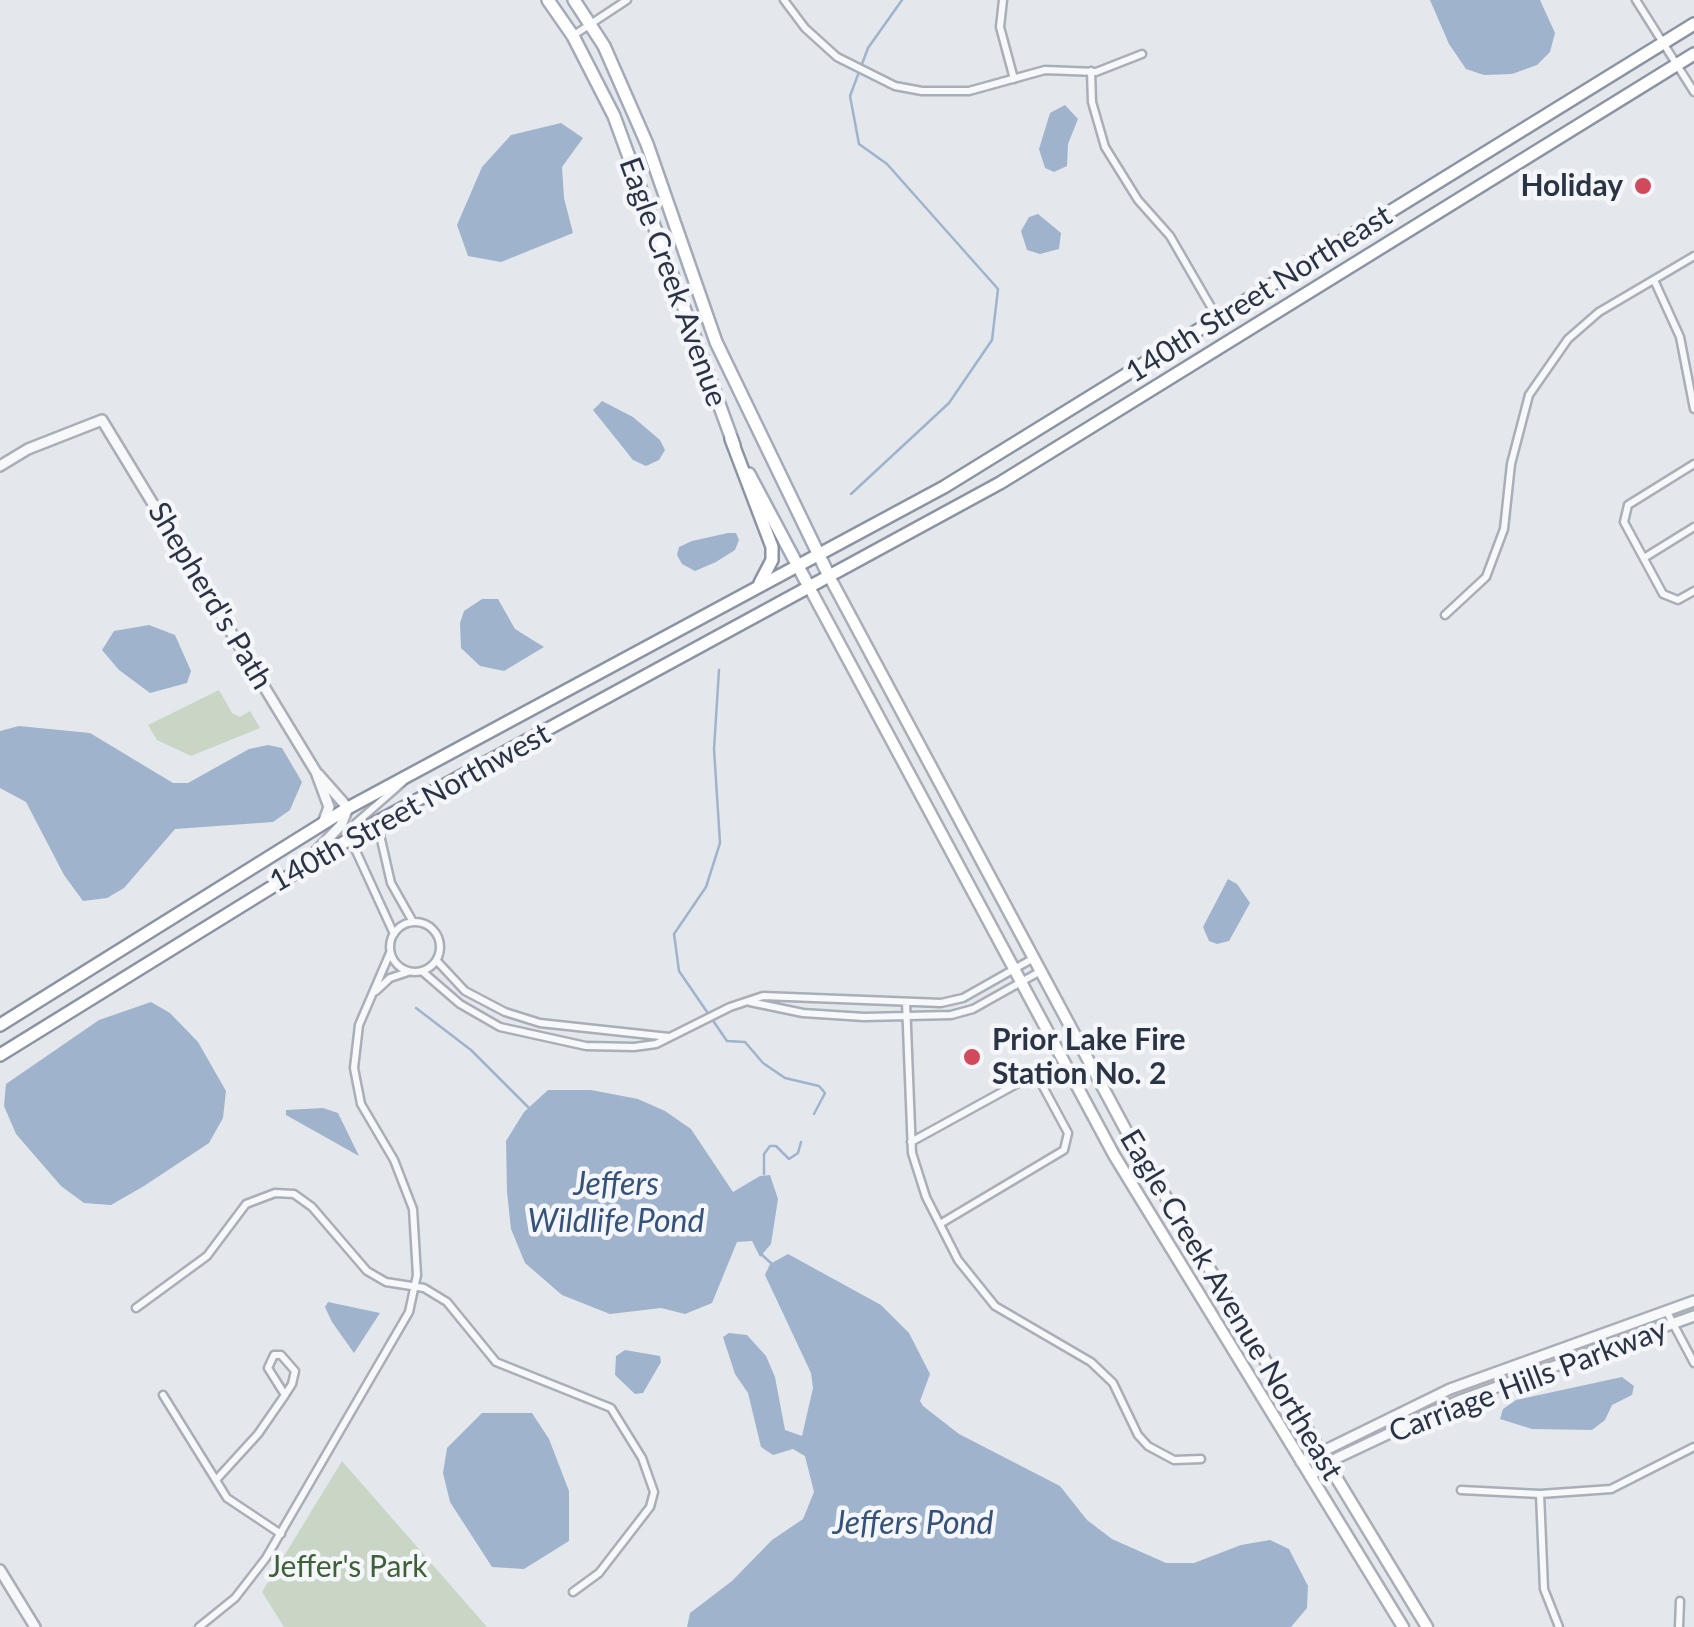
<!DOCTYPE html>
<html>
<head>
<meta charset="utf-8">
<style>
	body { margin:0 }
	canvas { display:block; background:#e4e7ec }
</style>
</head>
<body>
<canvas width="1694" height="1627"></canvas>
<script>
const ctx = document.querySelector('canvas').getContext('2d');
ctx.lineJoin = 'round';
function fillPath(path, color) {
  ctx.fillStyle = color;
  ctx.fill(path, 'evenodd');
}
function shape(rows) {
  const path = new Path2D();
  for (const r of rows) {
    if (r.length === 3) {
      path.moveTo(r[0] + r[2], r[1]);
      path.arc(r[0], r[1], r[2], 0, 2 * Math.PI);
      continue;
    }
    path.moveTo(r[0], r[1]);
    for (let i = 2; i < r.length; i += 2) path.lineTo(r[i], r[i + 1]);
  }
  return path;
}
function stroke(path, color, width, dash) {
  ctx.strokeStyle = color;
  ctx.lineWidth = width;
  ctx.lineCap = dash ? 'butt' : 'round';
  ctx.setLineDash(dash || []);
  ctx.stroke(path);
}
function label(font, color, halo, rows, align = 'center') {
  ctx.font = font + ' Lato,sans-serif';
  ctx.lineWidth = 9;
  ctx.setLineDash([]);
  ctx.textBaseline = 'middle';
  ctx.strokeStyle = halo;
  ctx.fillStyle = color;
  for (const [text, x, y, turn = 0] of rows) {
    ctx.save();
    ctx.translate(x, y);
    ctx.rotate((+turn || 0) * Math.PI / 180);
    ctx.textAlign = isNaN(turn) ? turn : align;
    if (halo) ctx.strokeText(text, 0, 0);
    ctx.fillText(text, 0, 0);
    ctx.restore();
  }
}
const green = shape([
	[219,690,232,713,240,717,250,711,260,728,191,756,157,740,148,725],
	[342,1461,487,1627,284,1627,262,1592]
]);
const water = shape([
	[1430,0,1540,0,1555,33,1550,52,1537,65,1512,74,1484,75,1466,69,1449,44],
	[1065,105,1078,119,1068,144,1067,166,1054,172,1045,168,1039,149,1050,113],
	[561,123,583,138,562,167,564,198,573,233,501,262,468,256,457,225,482,167,511,135],
	[1038,214,1061,233,1059,249,1040,254,1027,250,1021,231,1029,217],
	[602,401,633,417,660,440,665,450,659,460,646,466,633,460,593,410],
	[728,533,736,533,739,540,735,550,716,562,695,571,682,564,677,555,679,547,692,541],
	[482,599,498,599,515,629,544,647,504,671,480,666,461,648,460,623,464,611],
	[149,625,175,635,191,671,187,683,150,693,119,670,102,650,114,631],
	[19,726,90,733,173,783,188,783,249,749,268,745,282,748,302,782,290,810,273,822,175,829,124,888,107,898,83,901,64,875,26,802,0,788,0,731],
	[1228,879,1237,884,1250,903,1229,941,1217,944,1209,941,1203,927],
	[151,1002,170,1013,198,1042,226,1091,223,1118,209,1143,144,1186,111,1205,84,1203,61,1186,16,1134,4,1106,6,1084,99,1020],
	[548,1090,591,1090,638,1099,665,1111,691,1129,733,1192,760,1176,770,1175,778,1199,771,1244,760,1257,752,1241,737,1242,712,1303,685,1314,661,1308,610,1314,562,1295,525,1263,511,1229,507,1192,506,1141,524,1112],
	[323,1108,338,1113,359,1156,286,1115,286,1110],
	[788,1254,881,1305,909,1333,930,1374,920,1401,923,1406,959,1434,1060,1486,1087,1520,1112,1539,1166,1563,1194,1563,1241,1545,1270,1540,1289,1549,1308,1586,1307,1608,1291,1627,687,1627,690,1613,732,1581,772,1540,803,1519,814,1492,805,1456,793,1449,773,1455,761,1447,748,1393,735,1374,723,1337,729,1333,747,1335,766,1356,775,1377,785,1430,802,1436,813,1388,811,1373,765,1275,770,1264],
	[328,1302,380,1313,354,1353,332,1322,325,1307],
	[625,1350,660,1356,661,1362,643,1393,635,1394,615,1375,616,1356],
	[1622,1377,1634,1386,1632,1395,1612,1405,1605,1420,1592,1430,1532,1429,1500,1419,1503,1409,1516,1400],
	[482,1413,532,1413,549,1439,569,1491,569,1541,524,1569,492,1567,450,1502,443,1473,447,1448]
]);
const stream = shape([
	[851,494,949,403,992,340,998,289,887,164,859,144,850,96,868,48,902,0],
	[719,670,714,749,720,843,706,887,674,934,679,971,727,1041,745,1042,763,1063,785,1078,819,1086,825,1093,814,1114],
	[416,1008,471,1050,529,1108],
	[764,1174,764,1154,770,1146,776,1146,789,1159,798,1153,801,1142],
	[761,1254,772,1264]
]);
const minor = shape([
	[784,0,805,28,837,57,895,86,922,91,969,91,1045,70,1096,72,1142,54],
	[1003,0,1000,27,1014,79],
	[1636,0,1694,92],
	[574,35,627,0],
	[1091,71,1092,102,1105,147,1138,200,1170,236,1218,319],
	[1654,280,1680,337,1694,409],
	[1694,464,1628,505,1624,522,1663,594,1678,600,1694,591],
	[1644,558,1694,527],
	[1445,615,1486,577,1504,529,1511,464,1529,395,1568,339,1599,312,1694,256],
	[377,822,391,883,413,922],
	[415,947,25],
	[394,934,350,838,356,823,403,782],
	[437,961,465,991,505,1012,540,1023,669,1037],
	[423,972,460,1004,500,1027,586,1046,634,1047,656,1044,730,1007,763,996,941,1003,963,998,1032,959],
	[376,991,390,978,408,972],
	[750,1002,803,1013,864,1017,951,1015,973,1009,1039,972],
	[906,1002,912,1153,926,1197,958,1260,995,1306,1091,1362,1113,1383,1138,1435,1148,1446,1174,1460,1201,1459],
	[911,1142,1031,1076,1040,1081,1068,1133,1064,1150,940,1224],
	[136,1308,207,1256,246,1204,275,1193,294,1194,312,1207,367,1271,386,1282,424,1288,447,1302,496,1362,611,1408,642,1458,654,1492,650,1507,599,1573,573,1592],
	[1668,1314,1694,1363],
	[163,1395,227,1498,281,1534],
	[216,1480,258,1434,285,1395,292,1384,295,1371,281,1355,274,1355,268,1368,285,1395],
	[1461,1490,1540,1494,1611,1489,1694,1447],
	[1540,1494,1544,1589,1559,1627],
	[199,1627,235,1598,266,1558,409,1312,417,1275,413,1209,394,1160,361,1104,354,1068,359,1025,390,953],
	[1679,1627,1680,1601]
]);
const tertiary = shape([
	[0,466,28,449,102,420,316,772,329,807,323,823],
	[306,862,341,825,348,808,318,774],
	[1301,1462,1450,1389,1694,1301],
	[1310,1476,1337,1458,1458,1401,1694,1316],
	[0,1570,35,1627]
]);
const secondary = shape([
	[829,576,1130,1138,1427,1627],
	[808,585,1114,1155,1403,1627]
]);
const primary = shape([
	[548,0,573,36,614,116,734,445],
	[574,0,604,46,647,144,716,342,829,576],
	[749,474,808,585]
]);
const trunk = shape([
	[731,439,772,547,772,560,760,583],
	[0,1025,348,808,944,487,1694,24],
	[0,1055,377,822,1000,483,1694,54]
]);
const markers = [
	[1643,186,10,"#d1495b"],
	[972,1057,10,"#d1495b"]
];
const poiNames = [
	["Holiday",1623,186],
	["Prior Lake Fire",992,1040,"left"],
	["Station No. 2",992,1074,"left"]
];
const streetNames = [
	["Eagle Creek Avenue",673,282,70],
	["140th Street Northeast",1259,294,-32],
	["Shepherd's Path",210,596,59],
	["140th Street Northwest",410,808,-29],
	["Eagle Creek Avenue Northeast",1231,1305,59],
	["Carriage Hills Parkway",1528,1381,-21]
];
const parkNames = [
	["Jeffer's Park",348,1567]
];
const waterNames = [
	["Jeffers",616,1185],
	["Wildlife Pond",616,1222],
	["Jeffers Pond",913,1524]
];
fillPath(green, '#c9d6c5');
fillPath(water, '#9fb4cc');
stroke(stream, '#9fb4cc', 2.5);
stroke(minor, '#a9aeb7', 11);
stroke(tertiary, '#a9aeb7', 14);
stroke(secondary, '#a9aeb7', 15);
stroke(primary, '#a3abb8', 16);
stroke(trunk, '#8b94a3', 16);
stroke(minor, '#f7f8fa', 6);
stroke(tertiary, '#f7f8fa', 9);
stroke(secondary, '#fff', 10);
stroke(primary, '#fff', 11);
stroke(trunk, '#fff', 11);
for (const [x, y, r, color] of markers) {
  const dot = new Path2D();
  dot.arc(x, y, r, 0, 2 * Math.PI);
  ctx.fillStyle = color;
  ctx.fill(dot);
  stroke(dot, '#f4f6f9', 4);
}
label('bold 30px', '#2b3445', '#f4f6f9', poiNames, 'right');
label('30px', '#2b3445', '#f4f6f9', streetNames);
label('30px', '#3f6138', '#f4f6f9', parkNames);
label('italic 32px', '#34527a', '#f4f6f9', waterNames);
</script>
</body>
</html>
